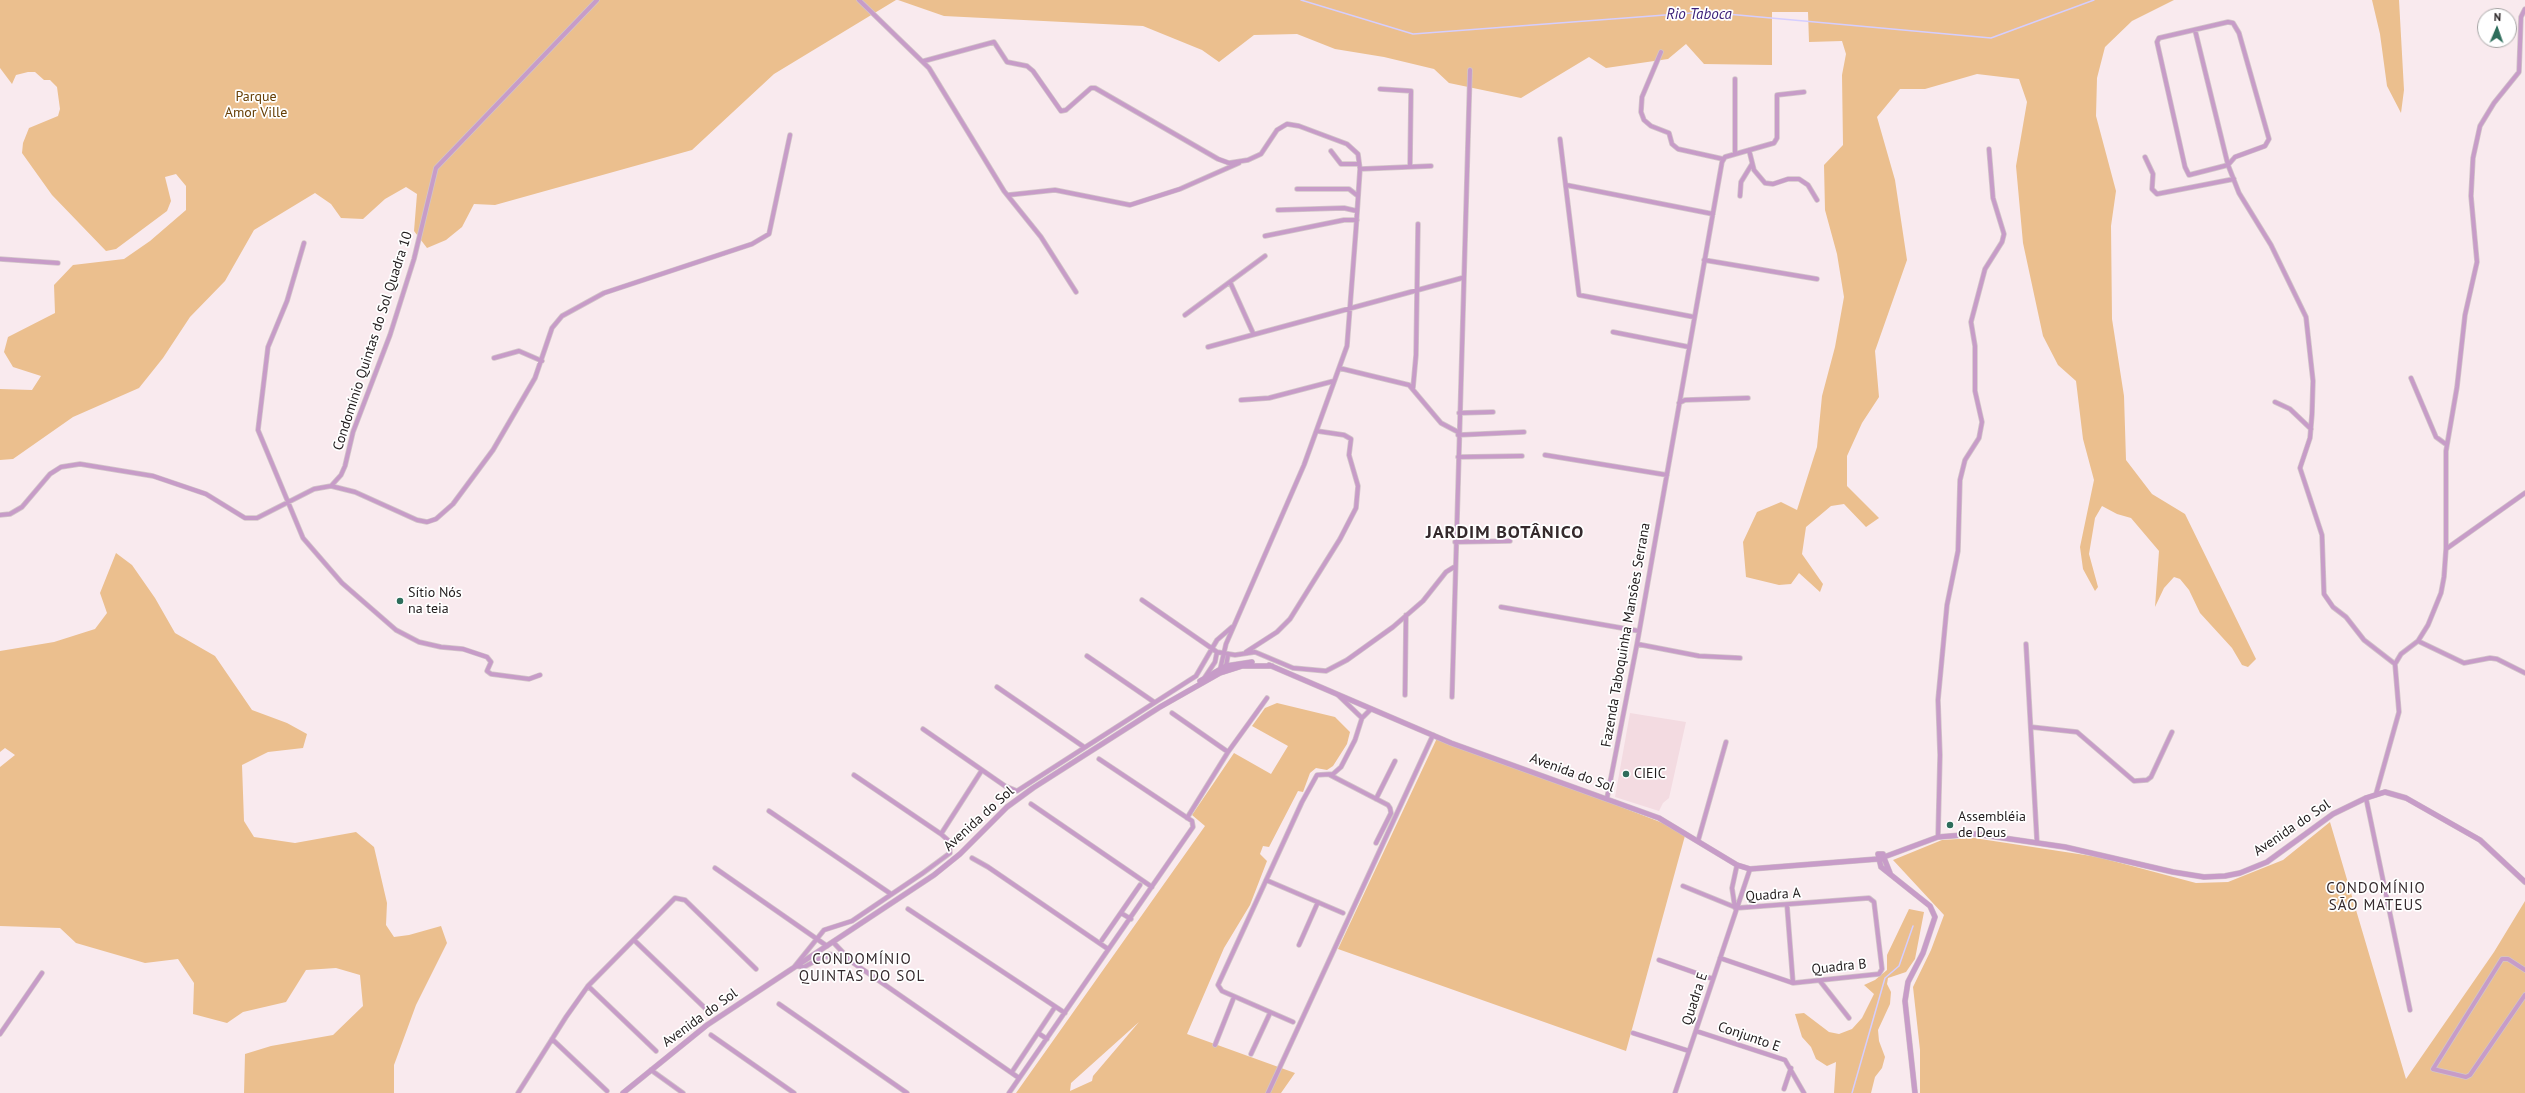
<!DOCTYPE html>
<html>
<head>
<meta charset="utf-8">
<style>
	body { margin:0 }
	#map { position:relative; width:2525px; height:1093px; overflow:hidden; background:#f9eaee; font-family:"PT Sans",sans-serif }
	canvas { display:block }
	.north { position:absolute; left:2477px; top:8px; width:40px; height:40px; box-sizing:border-box; background:#fff; border:1px solid #a6a4a4; border-radius:50%; rotate:2deg; font-size:11px; font-weight:700; line-height:16px; text-align:center; color:#201b1c }
	.north::after { content:''; display:block; margin:auto; width:14px; height:18px; background:#2d6d5b; clip-path:polygon(50% 0,100% 100%,50% 72%,0 100%) }
</style>
</head>
<body>
<div id="map">
<canvas width="2525" height="1093"></canvas>
<div class="north">N</div>
</div>
<script>
const ctx = document.querySelector('canvas').getContext('2d');
ctx.lineJoin = 'round';
function fillPath(path, color) {
  ctx.fillStyle = color;
  ctx.fill(path, 'evenodd');
}
function shape(rows) {
  const path = new Path2D();
  for (const r of rows) {
    path.moveTo(r[0], r[1]);
    for (let i = 2; i < r.length; i += 2) path.lineTo(r[i], r[i + 1]);
  }
  return path;
}
function stroke(path, color, width, dash) {
  ctx.strokeStyle = color;
  ctx.lineWidth = width;
  ctx.lineCap = dash ? 'butt' : 'round';
  ctx.setLineDash(dash || []);
  ctx.stroke(path);
}
function label(font, color, halo, rows, align = 'center') {
  ctx.font = font + ' "PT Sans",sans-serif';
  ctx.lineWidth = 3.5;
  ctx.setLineDash([]);
  ctx.textBaseline = 'middle';
  ctx.strokeStyle = halo;
  ctx.fillStyle = color;
  for (const [text, x, y, turn = 0] of rows) {
    ctx.save();
    ctx.translate(x, y);
    ctx.rotate((+turn || 0) * Math.PI / 180);
    ctx.textAlign = isNaN(turn) ? turn : align;
    if (halo) ctx.strokeText(text, 0, 0);
    ctx.fillText(text, 0, 0);
    ctx.restore();
  }
}
const built = shape([
	[1630,713,1686,722,1669,798,1663,803,1659,811,1615,797]
]);
const green = shape([
	[0,0,896,0,774,74,692,150,495,205,474,204,462,227,446,240,427,248,414,231,417,194,406,187,385,199,363,219,341,218,331,204,315,193,254,230,225,281,190,317,163,358,139,388,73,417,13,459,0,460,0,389,32,390,41,376,13,367,4,352,8,337,55,313,54,285,73,265,124,259,150,241,186,210,186,186,176,174,165,177,171,201,167,211,116,249,106,251,52,195,22,153,23,143,29,128,58,116,60,109,57,87,50,80,44,80,35,72,28,72,16,75,12,84,0,68],
	[898,0,2174,0,2132,21,2105,47,2097,78,2096,116,2116,191,2111,226,2112,319,2124,396,2126,460,2152,494,2185,514,2256,659,2248,667,2242,665,2232,648,2200,613,2189,590,2180,579,2174,577,2164,588,2155,607,2159,551,2131,518,2117,514,2102,506,2095,518,2089,554,2098,587,2095,591,2083,569,2080,547,2094,480,2083,439,2076,381,2058,365,2043,336,2023,243,2016,166,2027,102,2019,79,1977,74,1925,89,1900,89,1877,117,1895,180,1907,260,1875,351,1879,397,1862,423,1847,456,1847,486,1879,518,1866,527,1844,504,1831,506,1806,527,1802,554,1823,584,1820,592,1799,573,1791,584,1779,585,1746,577,1743,542,1757,512,1781,502,1797,510,1817,447,1822,396,1835,347,1844,297,1837,254,1825,210,1824,165,1843,145,1842,75,1846,54,1842,41,1809,42,1808,12,1772,12,1772,65,1704,64,1686,44,1668,59,1606,68,1589,57,1521,98,1449,83,1434,69,1384,57,1335,49,1297,34,1254,35,1219,62,1202,50,1143,26,944,16],
	[2372,0,2399,0,2404,90,2401,113,2387,86,2380,34],
	[116,553,132,565,155,598,175,633,215,656,252,710,287,723,307,734,303,748,268,752,242,765,244,821,254,837,295,843,356,832,374,847,387,903,386,925,394,937,409,935,441,926,447,943,416,1005,394,1065,394,1093,244,1093,245,1054,271,1046,333,1035,363,1006,360,975,336,968,306,970,286,1002,243,1012,227,1023,193,1014,194,983,178,959,145,963,76,943,60,928,0,926,0,767,15,755,5,748,0,752,0,651,54,642,95,629,107,613,100,593],
	[1277,703,1335,717,1350,732,1347,744,1333,766,1327,770,1316,768,1310,773,1303,792,1298,791,1269,847,1263,846,1260,854,1267,861,1250,905,1224,948,1187,1034,1295,1073,1281,1093,1016,1093,1205,826,1192,815,1234,753,1271,774,1288,746,1252,726,1265,708],
	[1139,1022,1093,1076,1092,1081,1070,1091,1071,1083],
	[1438,736,1686,832,1626,1051,1338,949],
	[2330,822,2406,1079,2494,952,2525,901,2525,1093,1920,1093,1920,1050,1913,987,1931,950,1944,915,1893,860,1942,840,1974,838,2098,857,2196,883,2228,882,2283,860],
	[1909,909,1924,912,1915,959,1906,972,1888,978,1887,984,1891,992,1890,1004,1878,1030,1879,1041,1885,1057,1882,1068,1875,1077,1871,1093,1834,1093,1836,1062,1827,1066,1816,1059,1811,1047,1802,1037,1795,1014,1804,1013,1829,1032,1839,1034,1852,1029,1862,1018,1874,994,1864,985,1875,980,1887,970,1887,955]
]);
const stream = shape([
	[1301,0,1413,34,1705,12,1991,38,2094,0],
	[1852,1093,1885,978,1899,966,1913,926]
]);
const minor = shape([
	[859,0,929,68,1004,191,1041,237,1076,292],
	[2228,22,2233,23,2239,33,2269,139,2265,146,2235,157,2228,165,2189,175,2185,167,2157,42,2159,38,2228,22],
	[2195,30,2228,165,2239,193,2271,245,2306,317,2313,381,2312,414,2310,438,2300,468,2322,535,2324,594,2333,607,2346,617,2364,640,2395,664],
	[1661,52,1642,97,1641,112,1644,120,1651,126,1669,133,1672,144,1678,149,1723,159],
	[924,61,994,42,1007,62,1027,66,1033,71,1061,111,1066,110,1091,88,1095,88,1218,159,1229,163,1248,160,1261,154,1277,130,1287,124,1299,126,1347,144,1358,154,1360,169,1356,229,1347,346,1304,465,1226,644,1220,670],
	[1380,89,1411,91,1410,167],
	[1560,139,1579,295,1694,317],
	[1749,150,1754,170,1765,183,1773,184,1788,179,1799,179,1808,185,1817,200],
	[1331,151,1341,164,1359,164],
	[1735,154,1735,79],
	[2145,157,2153,174,2152,189,2157,194,2234,179],
	[1360,169,1431,166],
	[1566,185,1713,214],
	[1297,189,1349,189,1358,196],
	[1008,195,1055,190,1130,205,1180,189,1239,163],
	[1740,196,1741,182,1752,164],
	[1278,210,1344,208,1357,211],
	[1265,236,1344,220,1357,220],
	[304,243,287,301,268,347,258,430,303,538,342,583,396,630,419,642,441,647,463,649,487,657,491,662,487,671,491,674,529,679,540,675],
	[0,259,58,263],
	[1704,260,1817,279],
	[1230,282,1253,333],
	[1185,315,1265,256],
	[1613,332,1689,347],
	[1208,347,1462,278],
	[494,358,519,351,542,361],
	[1339,368,1409,385,1441,423,1458,432],
	[2411,378,2436,437,2447,445],
	[1413,388,1416,355,1418,224],
	[1241,400,1269,398,1334,381],
	[2275,402,2290,409,2311,429],
	[1679,403,1685,400,1748,398],
	[1459,413,1493,412],
	[1458,435,1524,432],
	[1545,455,1667,475],
	[1458,457,1522,456],
	[331,486,341,475,345,466,353,432,390,335,414,259,436,168,597,0],
	[0,515,10,514,22,507,50,474,61,467,80,464,153,476,206,494,245,518,257,518,314,489,331,486,355,492,417,520,427,522,436,519,453,504,493,450,535,378,552,328,562,316,604,293,752,244,769,234,790,135],
	[1455,542,1510,541],
	[2446,549,2525,493],
	[1142,600,1217,652,1235,655,1255,652,1293,668,1326,671,1347,660,1393,627,1423,601,1446,572,1454,567],
	[1501,607,1639,631],
	[2418,641,2464,663,2490,658,2497,659,2525,673],
	[1637,644,1699,656,1740,658],
	[2026,644,2037,842],
	[1246,652,1277,632,1290,619,1340,539,1356,508,1358,486,1349,455,1351,439,1344,435,1317,431],
	[1087,656,1154,702],
	[1226,667,1228,654],
	[1205,677,1215,662,1217,652],
	[997,687,1084,747],
	[1338,695,1362,718],
	[1405,695,1406,615],
	[1452,697,1470,70],
	[1172,713,1228,752],
	[2031,727,2077,732,2134,781,2147,780,2151,777,2172,732],
	[923,729,1005,786,1017,791,1196,676,1217,640,1232,627],
	[854,775,941,834],
	[1330,775,1388,805,1390,808,1391,813,1376,843],
	[2376,794,2399,712,2395,664,2401,654,2418,641,2428,625,2441,593,2444,577,2446,549,2446,451,2457,387,2465,315,2477,262,2471,196,2473,158,2480,126,2494,103,2519,72,2521,17,2525,9],
	[1607,798,1637,644,1722,162,1725,157,1774,143,1777,138,1777,95,1804,92],
	[2366,798,2410,1010],
	[1376,799,1395,761],
	[1031,804,1152,887],
	[769,811,891,894],
	[1187,818,1228,752,1267,698],
	[1938,837,1940,755,1938,700,1947,605,1958,551,1960,480,1965,460,1979,438,1982,422,1975,391,1975,346,1971,322,1985,269,2002,242,2004,234,1993,198,1989,149],
	[1698,841,1726,742],
	[972,858,988,867,1108,949],
	[715,868,827,946],
	[1266,880,1343,913],
	[1683,886,1737,908,1869,898,1874,902,1882,969,1879,974,1793,983,1720,958],
	[1787,905,1793,983],
	[1735,908,1732,888,1737,865],
	[908,909,1065,1013],
	[1121,913,1131,919],
	[634,940,706,1009],
	[1102,940,1140,885],
	[833,942,852,962,1019,1078],
	[1299,945,1318,902],
	[823,956,850,962],
	[1659,960,1713,979],
	[851,962,841,956,828,954,804,967,795,966,824,930,852,921,923,873,950,853,949,841,941,834,982,770],
	[2525,970,2508,959,2502,959,2433,1069,2466,1077,2470,1075,2525,995],
	[1820,981,1849,1018],
	[588,986,656,1051],
	[779,1004,907,1093],
	[1293,1022,1222,991,1218,985,1302,802,1317,775,1333,774,1341,767,1355,740,1362,718,1371,709],
	[1696,1031,1785,1060,1804,1093],
	[1038,1033,1047,1039],
	[1633,1033,1689,1051],
	[0,1034,42,973],
	[711,1035,794,1093],
	[552,1039,607,1091],
	[1215,1045,1234,997],
	[1251,1054,1270,1013],
	[651,1070,683,1093],
	[1012,1072,1055,1007],
	[1784,1089,1791,1068],
	[518,1093,566,1017,588,986,675,898,685,900,756,969],
	[1009,1093,1193,827,1192,821,1099,759],
	[1268,1093,1433,735],
	[1675,1093,1750,869]
]);
const tertiary = shape([
	[1269,665,1451,743,1659,818,1737,865,1750,869,1878,859],
	[1200,681,1226,666,1252,662],
	[1884,857,1938,837,1976,834,2065,847,2173,872,2204,877,2225,876,2240,873,2267,862,2333,814,2366,798,2385,792,2406,798,2480,840,2525,882],
	[1884,858,1890,873],
	[1883,859,1883,854,1878,854,1881,867,1930,906,1935,917,1923,953,1908,982,1905,1001,1915,1093],
	[623,1093,707,1025,934,875,960,854,1007,807,1033,788,1160,707,1220,673,1242,666,1272,666]
]);
const markers = [
	[400,601,4,"#2d6d5b"],
	[1626,774,4,"#2d6d5b"],
	[1950,825,4,"#2d6d5b"]
];
const parkNames = [
	["Parque",256,97],
	["Amor Ville",256,113]
];
const streetNames = [
	["Condomínio Quintas do Sol Quadra 10",373,341,-72],
	["Fazenda Taboquinha Mansões Serrana",1626,635,-80],
	["Avenida do Sol",1572,773,20],
	["Avenida do Sol",979,819,-42],
	["Avenida do Sol",2292,828,-34],
	["Quadra A",1773,895,-4],
	["Quadra B",1839,967,-6],
	["Quadra E",1695,999,-72],
	["Avenida do Sol",700,1018,-36],
	["Conjunto E",1749,1037,19]
];
const poiNames = [
	["Sítio Nós",408,593],
	["na teia",408,609],
	["CIEIC",1634,774],
	["Assembléia",1958,817],
	["de Deus",1958,833]
];
const waterNames = [
	["Rio Taboca",1699,15]
];
const neighbourhoodNames = [
	["CONDOMÍNIO",2376,889],
	["SÃO MATEUS",2376,906],
	["CONDOMÍNIO",862,960],
	["QUINTAS DO SOL",862,977]
];
const districtNames = [
	["JARDIM BOTÂNICO",1505,533]
];
fillPath(built, '#f3dbe1');
fillPath(green, '#ebbf8e');
stroke(stream, '#d5ceff', 1.5);
stroke(minor, '#d2c5c8', 5.5);
stroke(tertiary, '#d2c5c8', 6);
stroke(minor, '#c79cc8', 4);
stroke(tertiary, '#c79cc8', 5);
for (const [x, y, r, color] of markers) {
  const dot = new Path2D();
  dot.arc(x, y, r, 0, 2 * Math.PI);
  ctx.fillStyle = color;
  ctx.fill(dot);
  stroke(dot, '#fff', 1.5);
}
label('14px', '#663e04', '#fff', parkNames);
label('14px', '#201b1c', '#fff', streetNames);
label('14px', '#201b1c', '#fff', poiNames, 'left');
label('italic 15px', '#3b1f78', '#fff', waterNames);
ctx.letterSpacing = '1px';
label('15px', '#34292c', '#fff', neighbourhoodNames);
ctx.letterSpacing = '0px';
ctx.letterSpacing = '1px';
label('bold 18px', '#34292c', '#fff', districtNames);
ctx.letterSpacing = '0px';
</script>
</body>
</html>
